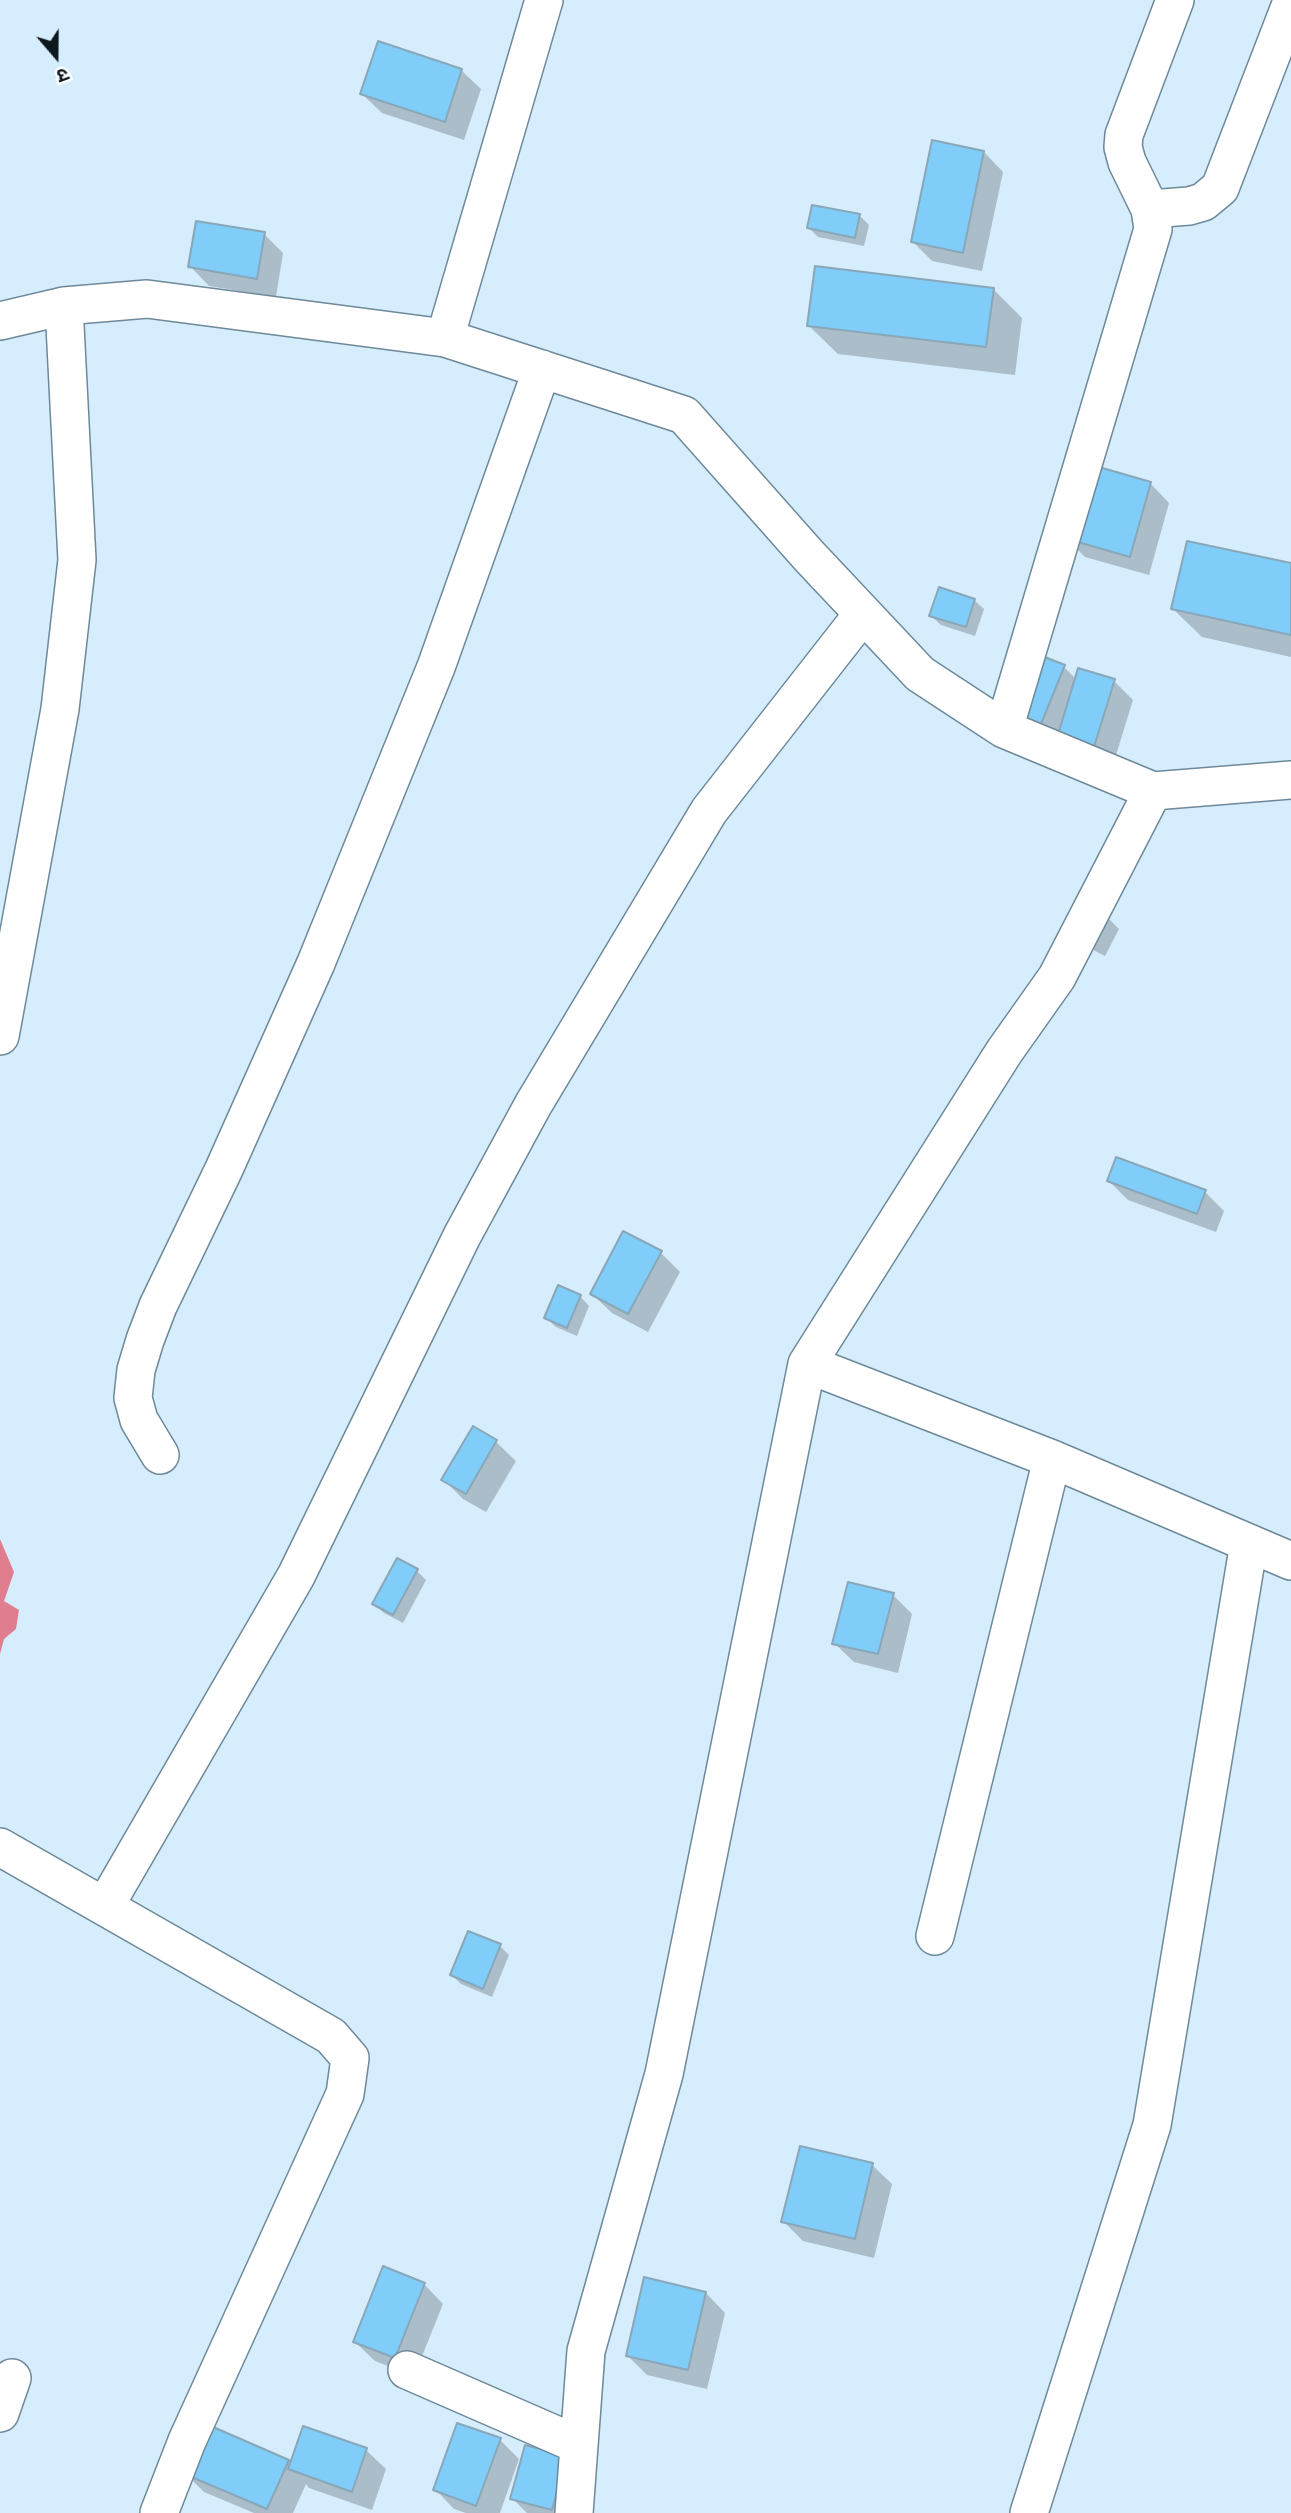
<!DOCTYPE html>
<html>
<head>
<meta charset="utf-8">
<style>
	body { margin:0 }
	#map { position:relative; width:1291px; height:2513px; overflow:hidden; background:#d5edfc; font-family:Quicksand,"Noto Sans Devanagari",sans-serif }
	canvas { display:block }
	.north { position:absolute; left:21px; top:21px; width:70px; height:70px; -webkit-text-stroke:5px #fff; paint-order:stroke; rotate:160deg; font-size:19px; font-weight:700; line-height:28px; text-align:center; color:#0c171e }
	.north::after { content:''; display:block; margin:auto; width:24px; height:32px; background:#0c171e; clip-path:polygon(50% 0,100% 100%,50% 72%,0 100%) }
</style>
</head>
<body>
<div id="map">
<canvas width="1291" height="2513"></canvas>
<div class="north">उ</div>
</div>
<script>
const ctx = document.querySelector('canvas').getContext('2d');
ctx.lineJoin = 'round';
function fillPath(path, color) {
  ctx.fillStyle = color;
  ctx.fill(path, 'evenodd');
}
function shape(rows) {
  const path = new Path2D();
  for (const r of rows) {
    path.moveTo(r[0], r[1]);
    for (let i = 2; i < r.length; i += 2) path.lineTo(r[i], r[i + 1]);
  }
  return path;
}
function stroke(path, color, width, dash) {
  ctx.strokeStyle = color;
  ctx.lineWidth = width;
  ctx.lineCap = dash ? 'butt' : 'round';
  ctx.setLineDash(dash || []);
  ctx.stroke(path);
}
const water = shape([
	[0,1539,14,1572,4,1601,19,1610,16,1629,4,1639,0,1654]
]);
const shadow = shape([
	[461,70,481,89,464,140,382,113,362,94],
	[984,152,1003,172,982,271,932,261,913,242],
	[859,215,869,225,864,246,818,237,809,228],
	[264,234,283,253,276,297,209,286,190,266],
	[993,289,1022,318,1015,375,838,354,809,326],
	[1150,483,1169,503,1149,575,1085,557,1066,538],
	[1291,565,1291,657,1202,637,1173,609],
	[974,600,984,609,975,636,941,625,931,616],
	[1064,667,1077,680,1114,681,1133,700,1112,768,1010,710],
	[1098,914,1109,919,1119,929,1105,956,1095,951,1085,941],
	[1109,1181,1205,1192,1224,1211,1216,1232,1128,1200],
	[660,1252,680,1272,648,1332,612,1313,592,1294],
	[580,1296,589,1306,577,1336,556,1327,546,1318],
	[474,1428,496,1442,516,1461,486,1512,463,1499,444,1480],
	[417,1571,426,1580,403,1623,384,1613,374,1604],
	[893,1595,912,1614,898,1673,854,1662,834,1643],
	[500,1946,509,1955,492,1997,461,1984,452,1975],
	[872,2165,892,2184,874,2258,803,2241,783,2221],
	[424,2284,443,2304,414,2376,375,2361,355,2342],
	[706,2293,725,2313,707,2389,647,2375,628,2356],
	[500,2440,519,2459,500,2513,466,2513,454,2509,435,2489],
	[366,2450,386,2469,372,2510,309,2488,306,2484,293,2513,254,2513,204,2492,184,2472,288,2461,291,2465],
	[566,2458,576,2513,527,2513,512,2498]
]);
const building = shape([
	[378,41,462,69,445,122,360,94,378,41],
	[932,140,984,151,963,253,911,242,932,140],
	[812,205,860,214,855,238,807,228,812,205],
	[196,221,265,232,257,279,188,267,196,221],
	[815,266,994,288,986,347,807,326,815,266],
	[1085,463,1151,482,1130,557,1064,538,1085,463],
	[1187,541,1291,563,1291,635,1171,609,1187,541],
	[939,587,975,599,966,627,929,616,939,587],
	[1032,652,1065,665,1041,724,1008,711,1032,652],
	[1078,668,1115,679,1093,750,1057,738,1078,668],
	[1116,1157,1206,1190,1197,1214,1107,1181,1116,1157],
	[623,1231,662,1251,628,1314,590,1294,623,1231],
	[558,1285,581,1295,567,1328,544,1318,558,1285],
	[473,1426,497,1440,466,1494,441,1480,473,1426],
	[397,1558,418,1569,393,1615,372,1604,397,1558],
	[848,1582,894,1593,878,1654,832,1644,848,1582],
	[468,1931,501,1944,483,1989,450,1975,468,1931],
	[800,2146,873,2163,855,2239,781,2222,800,2146],
	[383,2266,425,2283,395,2358,353,2342,383,2266],
	[644,2277,706,2292,688,2370,626,2356,644,2277],
	[204,2423,289,2460,267,2509,182,2473,204,2423],
	[457,2423,501,2438,476,2506,433,2490,457,2423],
	[303,2426,367,2448,352,2492,288,2469,303,2426],
	[525,2445,567,2456,552,2510,510,2499,525,2445]
]);
const minor = shape([
	[1150,209,1189,206,1203,202,1220,188,1291,4],
	[0,321,64,306,147,299,445,338,684,415,809,556,920,674,1004,729,1153,791,1291,780],
	[445,338,544,0],
	[1004,729,1153,229,1150,209,1127,162,1123,147,1124,135,1175,0],
	[0,1036,60,709,77,560,64,306],
	[807,1364,1052,1459,1291,1561],
	[160,1455,139,1420,133,1398,136,1370,145,1340,158,1306,224,1169,316,963,436,667,542,369],
	[0,1847,331,2036,350,2058,345,2094,187,2441,159,2513],
	[105,1906,296,1576,462,1236,533,1105,709,811,863,614],
	[935,1936,1052,1459],
	[407,2370,579,2445],
	[0,2413,12,2378],
	[574,2513,586,2351,664,2074,807,1364,1004,1052,1057,977,1153,791],
	[1029,2513,1152,2125,1249,1543]
]);
fillPath(water, '#e07e90');
fillPath(shadow, '#0003');
fillPath(building, '#7fcdf8');
stroke(building, '#89a7b8', 2);
stroke(minor, '#6d899a', 40);
stroke(minor, '#fff', 37);
</script>
</body>
</html>
